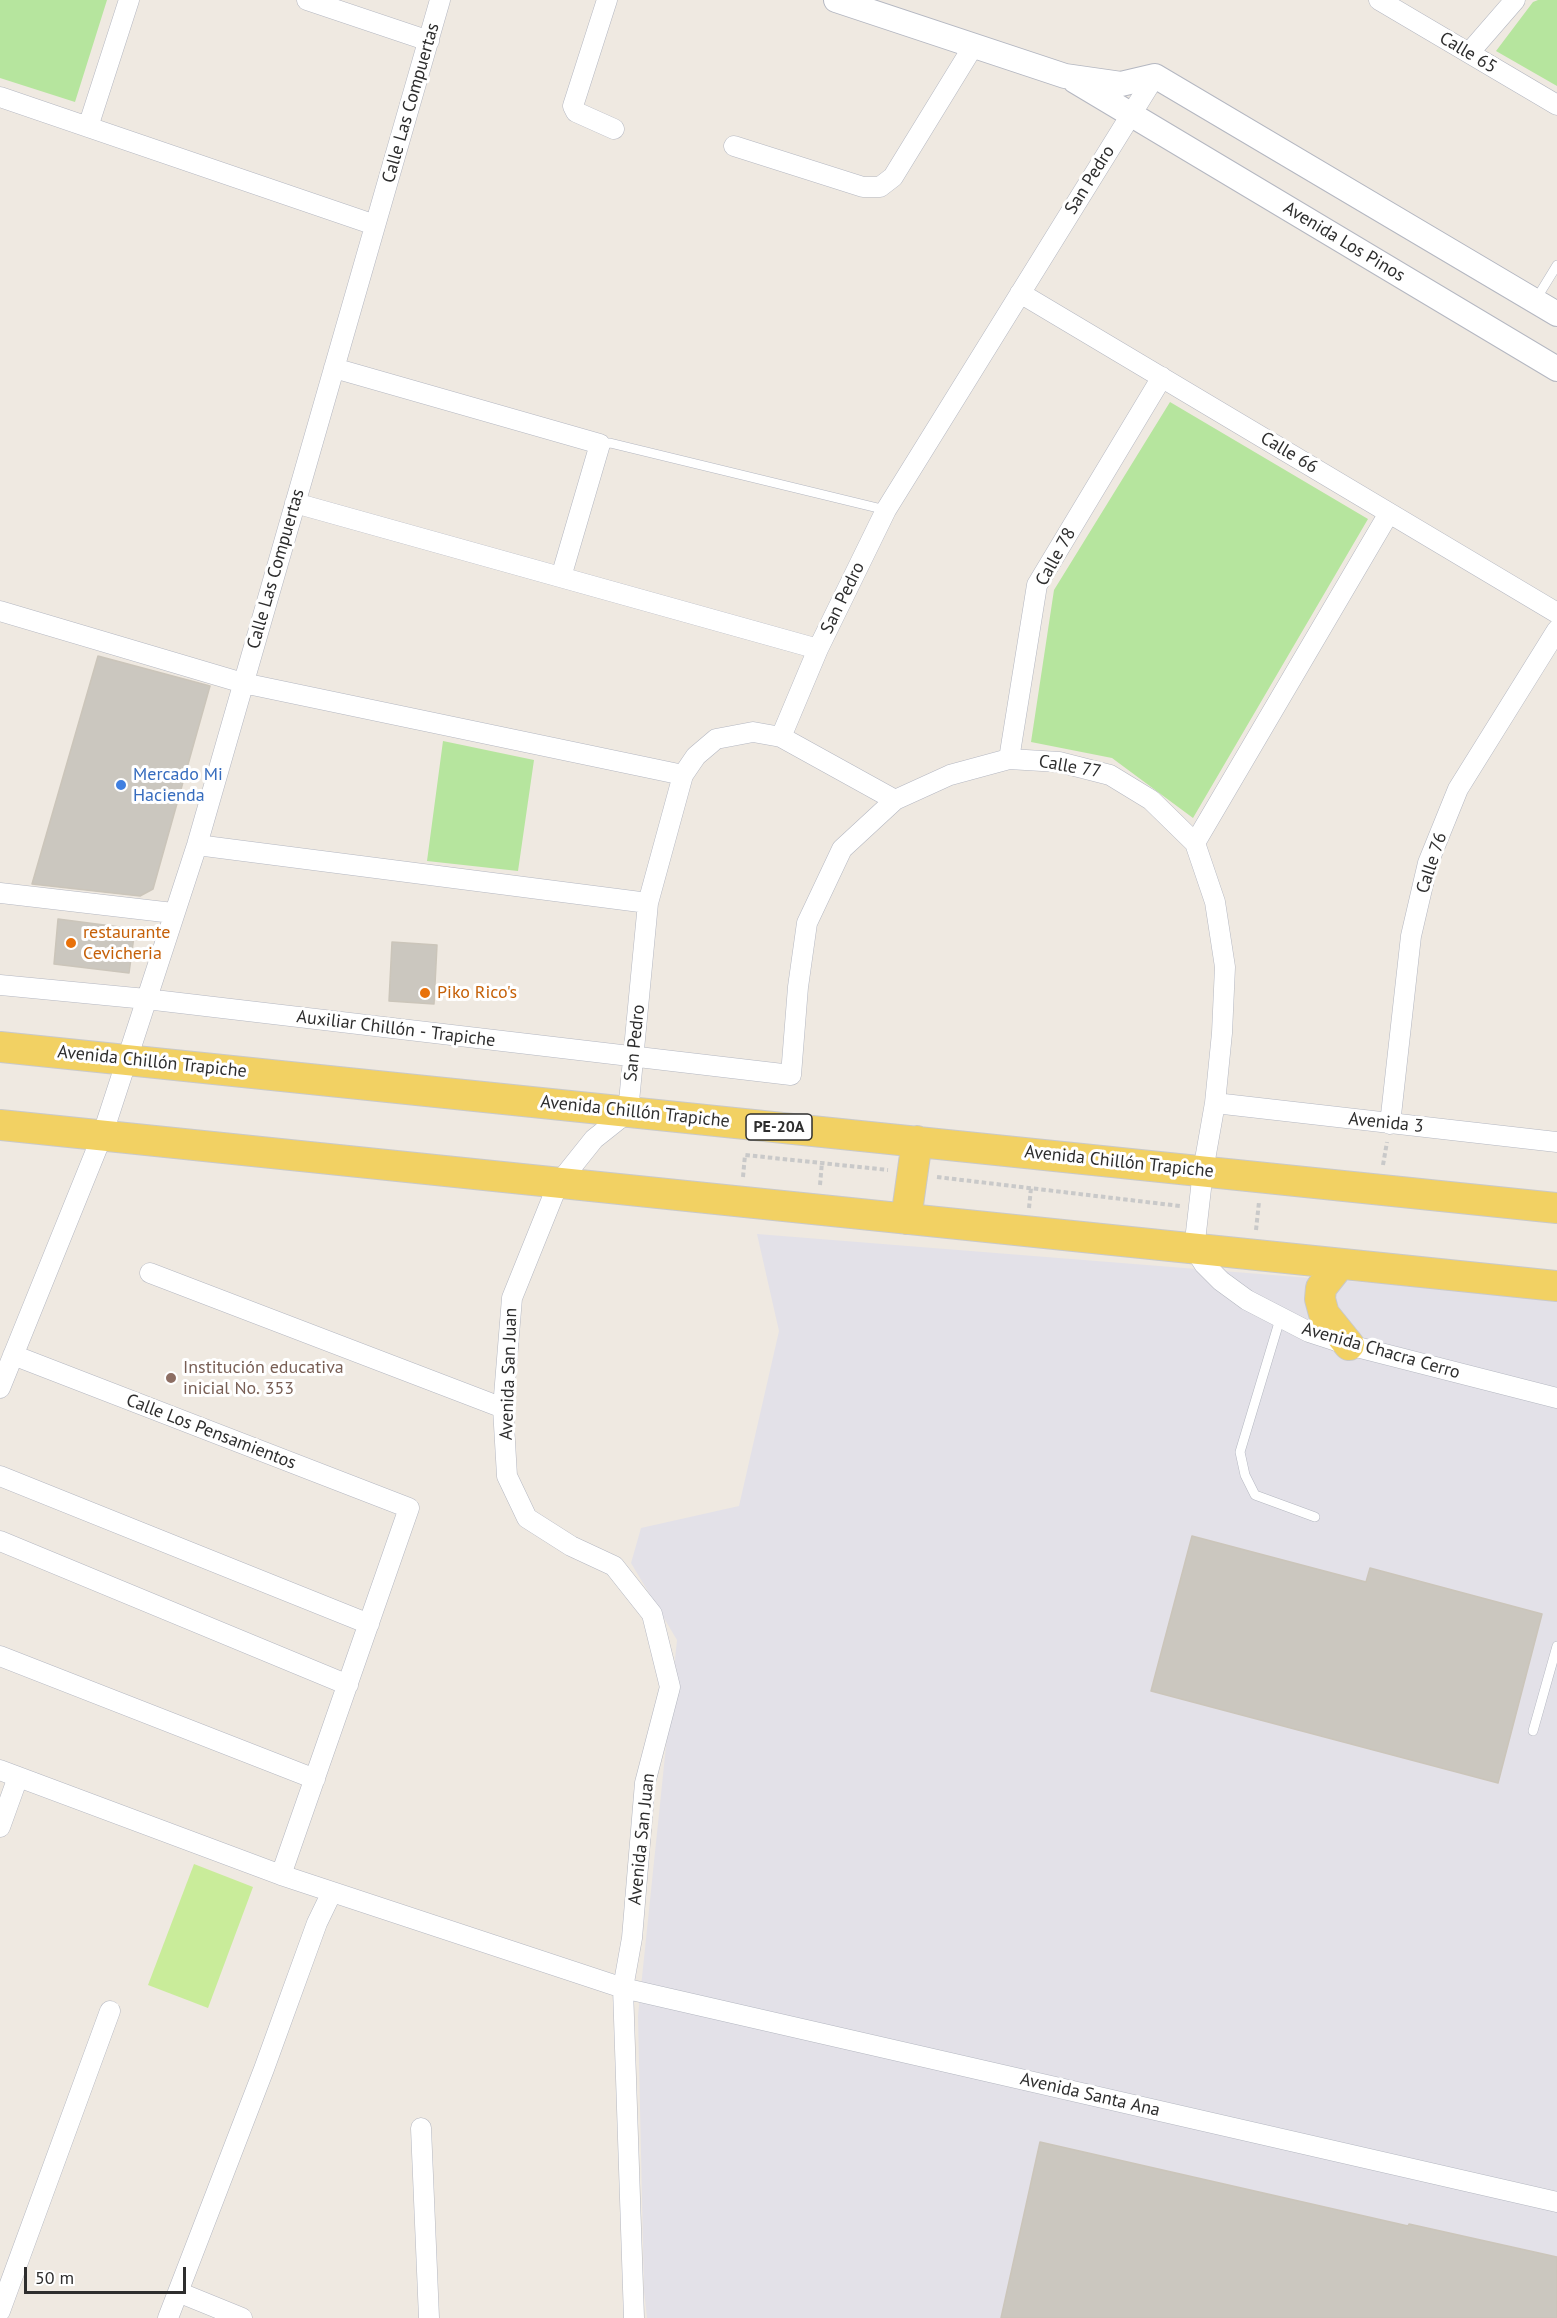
<!DOCTYPE html>
<html>
<head>
<meta charset="utf-8">
<style>
	body { margin:0 }
	#map { position:relative; width:1557px; height:2318px; overflow:hidden; background:#efe9e1; font-family:"PT Sans",sans-serif }
	canvas { display:block }
	.scale { position:absolute; left:24px; top:2267px; width:162px; height:27px; box-sizing:border-box; border:3px solid #2e2e2e; border-top:0; padding-left:8px; font-size:18px; line-height:21px; white-space:nowrap; color:#2e2e2e; -webkit-text-stroke:4px #fff; paint-order:stroke }
</style>
</head>
<body>
<div id="map">
<canvas width="1557" height="2318"></canvas>
<div class="scale">50 m</div>
</div>
<script>
const ctx = document.querySelector('canvas').getContext('2d');
ctx.lineJoin = 'round';
function fillPath(path, color) {
  ctx.fillStyle = color;
  ctx.fill(path, 'evenodd');
}
function shape(rows) {
  const path = new Path2D();
  for (const r of rows) {
    path.moveTo(r[0], r[1]);
    for (let i = 2; i < r.length; i += 2) path.lineTo(r[i], r[i + 1]);
  }
  return path;
}
function stroke(path, color, width, dash) {
  ctx.strokeStyle = color;
  ctx.lineWidth = width;
  ctx.lineCap = dash ? 'butt' : 'round';
  ctx.setLineDash(dash || []);
  ctx.stroke(path);
}
function label(font, color, halo, rows, align = 'center') {
  ctx.font = font + ' "PT Sans",sans-serif';
  ctx.lineWidth = 6;
  ctx.setLineDash([]);
  ctx.textBaseline = 'middle';
  ctx.strokeStyle = halo;
  ctx.fillStyle = color;
  for (const [text, x, y, turn = 0] of rows) {
    ctx.save();
    ctx.translate(x, y);
    ctx.rotate((+turn || 0) * Math.PI / 180);
    ctx.textAlign = isNaN(turn) ? turn : align;
    if (halo) ctx.strokeText(text, 0, 0);
    ctx.fillText(text, 0, 0);
    ctx.restore();
  }
}
const industrial = shape([
	[757,1234,1398,1285,1557,1301,1557,2318,647,2318,644,2290,638,2016,677,1640,631,1563,641,1528,739,1506,779,1331]
]);
const green = shape([
	[0,0,107,0,75,102,0,78],
	[1538,0,1557,0,1557,86,1496,51,1533,2],
	[1170,402,1368,519,1193,818,1112,758,1031,742,1054,590],
	[443,741,534,760,518,871,427,861]
]);
const pitch = shape([
	[194,1864,253,1887,208,2008,148,1985]
]);
const building = shape([
	[98,656,210,686,153,889,140,896,32,884,98,656],
	[58,919,135,929,129,973,54,964,58,919],
	[392,942,437,945,434,1004,389,1001,392,942],
	[1192,1536,1366,1582,1370,1568,1542,1614,1498,1783,1151,1691,1192,1536],
	[1040,2142,1408,2226,1409,2224,1557,2257,1557,2318,1001,2318,1040,2142]
]);
const path = shape([
	[1383,1165,1387,1142],
	[743,1177,745,1155,888,1170],
	[937,1177,1180,1206],
	[820,1185,822,1162],
	[1029,1208,1031,1188],
	[1256,1230,1259,1202]
]);
const service = shape([
	[1535,301,1557,265],
	[600,444,610,443,886,510],
	[1280,1319,1240,1452,1245,1475,1255,1495,1315,1517],
	[1533,1731,1557,1646]
]);
const minor = shape([
	[307,0,429,41],
	[607,0,573,106,576,112,614,129],
	[1379,0,1557,105],
	[1469,53,1515,0],
	[0,97,375,225],
	[88,127,129,0],
	[734,146,863,187,880,187,893,177,974,45],
	[1020,293,1557,613],
	[334,368,600,444,561,577],
	[295,503,818,649],
	[0,611,243,683,683,775],
	[781,737,895,800],
	[1009,759,1037,585,1162,377],
	[1195,843,1389,513],
	[197,845,648,903],
	[0,893,173,913],
	[0,985,146,999,791,1075,798,987,807,923,842,849,895,800,950,775,1009,759,1059,762,1110,775,1151,800,1195,843,1215,902,1225,967,1222,1033,1215,1103,1203,1171,1195,1241,1199,1256,1204,1264,1221,1281,1247,1300,1309,1332,1349,1345,1557,1398],
	[1215,1103,1557,1142],
	[1390,1124,1411,936,1428,863,1458,789,1557,630],
	[150,1273,503,1408],
	[13,1355,409,1508,281,1875],
	[0,1388,102,1136,197,845,440,0],
	[0,1476,369,1624],
	[0,1541,348,1685],
	[0,1656,315,1779],
	[0,1770,281,1875,623,1988,1557,2202],
	[0,1827,18,1777],
	[421,2128,429,2318],
	[178,2292,242,2318],
	[0,2311,110,2011],
	[168,2318,264,2069,317,1923,332,1892],
	[634,2318,623,1988,632,1938,645,1783,670,1687,652,1614,614,1566,571,1546,527,1518,507,1476,503,1408,512,1298,558,1184,594,1139,628,1112,648,903,683,775,696,756,716,739,753,732,781,737,818,649,886,510,1155,76]
]);
const tertiary = shape([
	[836,0,1065,76,1121,84,1155,76,1557,314],
	[1075,81,1557,369]
]);
const primary = shape([
	[0,1047,1557,1208],
	[0,1125,1557,1286],
	[906,1219,917,1141],
	[1340,1264,1321,1288,1320,1299,1324,1314,1349,1345]
]);
const markers = [
	[121,785,6,"#3f7fe0"],
	[71,943,6,"#e8710a"],
	[425,993,6,"#e8710a"],
	[171,1378,6,"#8d6e63"]
];
const shields = [
	[779,1127,66]
];
const shieldNames = [
	["PE-20A",779,1127]
];
const streetNames = [
	["Calle 65",1468,53,31],
	["Calle Las Compuertas",411,103,-74],
	["San Pedro",1090,180,-58],
	["Avenida Los Pinos",1344,242,31],
	["Calle 66",1289,453,31],
	["Calle 78",1056,557,-61],
	["Calle Las Compuertas",276,569,-74],
	["San Pedro",843,598,-64],
	["Calle 77",1070,767,10],
	["Calle 76",1432,863,-72],
	["Auxiliar Chillón - Trapiche",396,1029,7],
	["San Pedro",635,1043,-84],
	["Avenida Chillón Trapiche",152,1062,6],
	["Avenida Chillón Trapiche",635,1112,6],
	["Avenida 3",1386,1123,6],
	["Avenida Chillón Trapiche",1119,1162,6],
	["Avenida Chacra Cerro",1381,1351,16],
	["Avenida San Juan",509,1374,-88],
	["Calle Los Pensamientos",211,1432,21],
	["Avenida San Juan",642,1839,-84],
	["Avenida Santa Ana",1090,2095,13]
];
const shopNames = [
	["Mercado Mi",133,775],
	["Hacienda",133,796]
];
const foodNames = [
	["restaurante",83,933],
	["Cevicheria",83,954],
	["Piko Rico's",437,993]
];
const educationNames = [
	["Institución educativa",183,1368],
	["inicial No. 353",183,1389]
];
fillPath(industrial, '#e3e1e8');
fillPath(green, '#b6e59e');
fillPath(pitch, '#c9ec9a');
fillPath(building, '#cbc7bf');
stroke(building, '#cbc5ba', 1.5);
stroke(service, '#b4b7c1', 10);
stroke(minor, '#b4b7c1', 21);
stroke(tertiary, '#b4b7c1', 26);
stroke(primary, '#c9c9c9', 32);
stroke(path, '#c9c9c9', 4, [4.5, 3]);
stroke(service, '#fff', 9);
stroke(minor, '#fff', 20);
stroke(tertiary, '#fff', 24);
stroke(primary, '#f2d163', 30);
for (const [x, y, r, color] of markers) {
  const dot = new Path2D();
  dot.arc(x, y, r, 0, 2 * Math.PI);
  ctx.fillStyle = color;
  ctx.fill(dot);
  stroke(dot, '#fff', 2);
}
for (const [x, y, w] of shields) {
  const box = new Path2D();
  box.roundRect(x - w / 2, y - 13, w, 26, 4.5);
  ctx.fillStyle = '#fff';
  ctx.fill(box);
  stroke(box, '#2e2e2e', 1.5);
}
label('bold 16px', '#2e2e2e', null, shieldNames);
label('18px', '#2e2e2e', '#fff', streetNames);
label('18px', '#366cbe', '#fff', shopNames, 'left');
label('18px', '#c56008', '#fff', foodNames, 'left');
label('18px', '#785e54', '#fff', educationNames, 'left');
</script>
</body>
</html>
